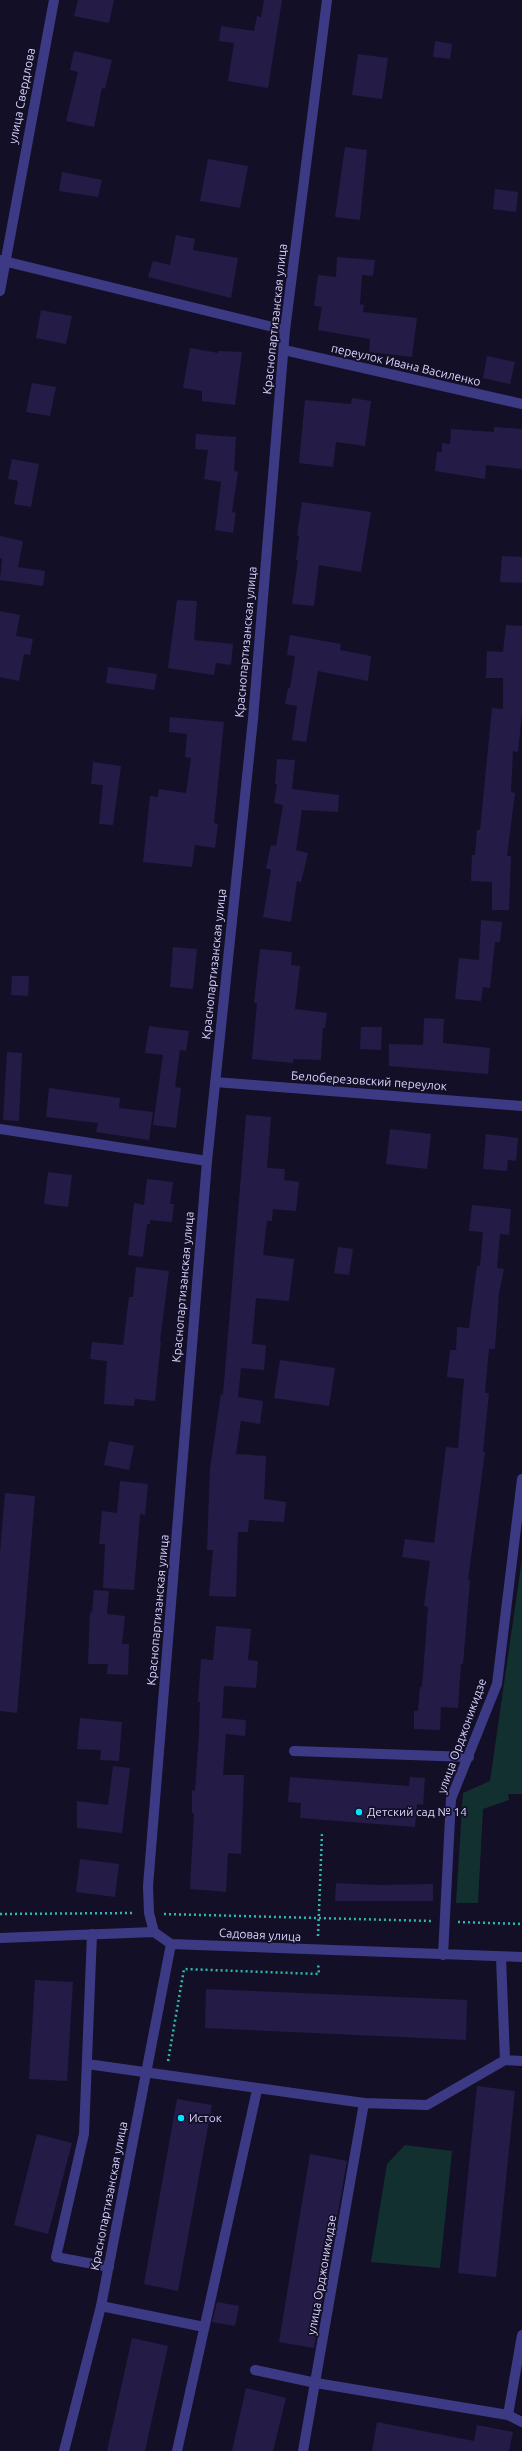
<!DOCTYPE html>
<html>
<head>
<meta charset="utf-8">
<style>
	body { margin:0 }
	canvas { display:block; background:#130f26 }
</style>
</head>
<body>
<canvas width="522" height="2451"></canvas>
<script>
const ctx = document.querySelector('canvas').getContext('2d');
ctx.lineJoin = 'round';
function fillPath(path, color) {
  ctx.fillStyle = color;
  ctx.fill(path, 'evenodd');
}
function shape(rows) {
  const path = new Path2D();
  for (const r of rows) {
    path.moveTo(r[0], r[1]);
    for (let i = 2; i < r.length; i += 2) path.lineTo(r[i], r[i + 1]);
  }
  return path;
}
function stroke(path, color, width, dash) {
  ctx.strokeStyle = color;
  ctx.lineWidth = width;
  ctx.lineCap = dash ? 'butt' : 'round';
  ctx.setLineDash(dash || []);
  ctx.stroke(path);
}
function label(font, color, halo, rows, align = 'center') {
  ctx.font = font + ' Ubuntu,sans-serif';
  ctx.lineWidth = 3.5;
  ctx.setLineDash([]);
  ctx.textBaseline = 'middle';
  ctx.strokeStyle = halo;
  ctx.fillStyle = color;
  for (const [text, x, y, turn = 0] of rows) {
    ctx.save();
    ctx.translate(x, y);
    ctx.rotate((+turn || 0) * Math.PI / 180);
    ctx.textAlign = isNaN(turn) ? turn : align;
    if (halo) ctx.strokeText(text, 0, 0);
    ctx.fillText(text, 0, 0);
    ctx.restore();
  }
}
const green = shape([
	[522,1559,522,1794,508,1794,509,1800,483,1809,478,1903,456,1903,463,1793,490,1781],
	[405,2145,452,2151,440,2268,371,2262,387,2164]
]);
const building = shape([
	[78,0,114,0,109,23,74,16],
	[264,0,282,0,268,88,228,81,234,43,219,41,221,26,254,31,257,16,261,17],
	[435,41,452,44,450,59,433,57],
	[74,51,112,60,105,89,102,88,94,127,66,121,78,72,70,70],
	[358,54,388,58,382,99,352,95],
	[345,147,367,150,360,220,335,217],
	[208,159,248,166,240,208,200,201],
	[62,172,102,180,98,197,59,191],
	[495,189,518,192,516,212,493,209],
	[176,235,195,239,193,250,238,258,231,298,148,277,153,261,170,265],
	[337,257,375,260,373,276,362,275,360,304,364,305,363,312,417,318,412,357,369,352,370,339,318,330,322,307,314,306,318,275,336,277],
	[41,310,72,316,66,344,36,338],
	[190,348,218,353,218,351,242,352,235,405,202,401,202,391,183,388],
	[487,356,515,362,510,384,483,378],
	[32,383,56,387,50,416,26,412],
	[352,398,371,401,365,446,336,442,333,467,299,463,305,400,351,404],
	[494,427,522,429,522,469,486,465,485,479,435,471,437,452,442,452,442,443,450,444,451,429,494,432],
	[196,434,236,437,234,471,238,472,232,512,236,513,233,533,215,530,221,482,204,479,208,450,195,449],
	[12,459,39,464,31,507,14,504,18,481,8,479],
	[302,502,371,512,361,572,319,565,314,606,292,604,298,560,296,560,299,536,297,535],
	[0,536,23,541,18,567,45,571,43,586,0,580,2,559,0,558],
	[502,556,522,557,522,583,500,582],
	[177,600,197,601,194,640,233,644,231,665,216,663,214,675,168,668],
	[0,611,20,615,16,636,33,639,30,655,24,654,19,681,0,677],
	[506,625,522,626,522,712,518,752,513,751,511,792,515,793,507,856,511,856,509,910,492,910,492,882,471,881,472,855,475,855,477,830,480,830,492,708,503,709,503,678,486,678,487,651,503,652],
	[290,635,341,644,340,650,371,656,368,681,318,671,306,742,292,740,297,706,285,704,288,688,290,688,295,656,287,655],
	[108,667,157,674,154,690,106,683],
	[170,717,224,722,214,823,218,824,215,848,195,845,192,867,143,862,150,796,158,797,159,789,186,793,191,758,185,757,187,734,169,732],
	[277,759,295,760,292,789,339,795,338,812,302,810,296,850,308,853,301,882,297,881,291,922,263,917,271,870,266,868,271,845,276,846,283,805,274,803,277,784,275,784],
	[93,762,121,766,113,825,99,824,103,785,91,784],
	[481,920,502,922,500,942,495,942,490,988,483,987,481,1001,455,999,459,958,479,960],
	[173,947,197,949,193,989,170,987],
	[260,949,292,952,291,965,300,966,295,1009,327,1013,325,1028,323,1028,321,1060,293,1059,293,1063,252,1059,257,1003,254,1003],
	[12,976,29,976,28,996,11,995],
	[424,1018,444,1019,443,1043,490,1048,488,1074,389,1066,389,1044,423,1045],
	[149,1026,189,1031,186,1051,180,1050,175,1087,181,1088,176,1128,153,1125,163,1055,145,1053],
	[361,1027,382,1027,381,1050,360,1049],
	[7,1052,22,1053,19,1121,3,1120],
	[49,1088,120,1098,119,1108,153,1112,149,1140,96,1132,98,1123,46,1117],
	[246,1115,271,1117,267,1168,285,1169,284,1180,299,1182,296,1211,273,1209,272,1221,267,1221,263,1255,294,1259,289,1301,256,1298,252,1344,266,1345,264,1370,241,1368,238,1397,263,1401,260,1424,241,1421,236,1454,266,1456,264,1499,286,1502,284,1522,249,1520,248,1532,238,1532,236,1597,209,1596,213,1550,207,1550,210,1468,221,1394,223,1395],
	[390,1129,431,1134,427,1169,386,1164],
	[486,1134,518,1138,516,1161,508,1160,507,1171,483,1169],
	[48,1172,72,1175,68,1207,44,1204],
	[147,1179,173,1182,170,1204,174,1204,172,1222,150,1220,150,1224,147,1224,143,1257,128,1255,134,1203,144,1205],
	[472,1205,511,1209,509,1235,500,1234,497,1268,504,1269,499,1293,495,1349,489,1349,485,1393,489,1393,483,1452,485,1452,468,1580,470,1580,463,1664,461,1664,458,1708,441,1707,440,1730,414,1729,414,1711,418,1711,420,1687,422,1687,428,1607,424,1606,430,1561,402,1557,405,1539,434,1543,446,1447,458,1448,464,1379,447,1377,450,1350,456,1350,457,1327,469,1328,477,1266,480,1266,483,1232,469,1231],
	[338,1247,353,1249,349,1275,334,1273],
	[136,1267,169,1271,160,1341,161,1341,155,1401,135,1399,134,1406,104,1404,107,1361,90,1359,92,1342,123,1345,129,1297,133,1297],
	[280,1360,335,1368,329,1406,274,1398],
	[109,1441,134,1446,129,1470,104,1465],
	[120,1481,148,1484,145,1515,140,1514,134,1590,103,1588,105,1544,99,1544,102,1511,117,1513],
	[5,1493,35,1496,17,1713,0,1711,0,1552],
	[94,1590,109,1591,107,1614,125,1616,122,1644,129,1644,128,1675,107,1674,108,1664,88,1664,90,1612,92,1613],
	[216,1626,251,1629,248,1660,258,1661,256,1688,224,1686,222,1718,246,1720,245,1736,226,1734,223,1775,244,1775,241,1854,228,1853,226,1892,190,1889,194,1813,192,1813,192,1790,195,1791,199,1732,200,1702,198,1702,201,1659,213,1660],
	[80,1718,122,1722,119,1761,100,1760,101,1750,77,1749],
	[113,1766,130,1768,122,1833,77,1828,77,1801,108,1805],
	[290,1777,409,1786,410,1777,425,1778,423,1805,417,1804,415,1827,300,1818,301,1803,288,1802],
	[80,1859,119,1864,115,1897,76,1892],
	[336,1883,377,1885,433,1884,433,1901,335,1901],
	[35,1980,73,1982,67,2081,29,2079],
	[206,1989,467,2000,466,2040,205,2028],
	[477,2086,515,2091,496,2277,458,2273],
	[177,2099,212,2105,178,2291,144,2284],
	[37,2134,72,2143,48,2234,14,2225],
	[310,2154,347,2161,314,2348,279,2342],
	[217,2302,239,2306,235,2326,212,2322],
	[132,2338,168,2346,145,2451,107,2451],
	[246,2388,286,2398,273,2451,232,2451],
	[377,2422,474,2441,477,2425,513,2432,509,2451,372,2451]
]);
const path = shape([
	[0,1914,135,1913],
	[164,1914,431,1921],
	[458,1922,522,1924],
	[318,1936,322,1833],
	[168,2061,184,1969,319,1974,318,1963]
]);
const minor = shape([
	[0,260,285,330],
	[0,291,54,0],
	[284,350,522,404],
	[215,1082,522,1106],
	[0,1129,207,1161],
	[294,1751,469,1757],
	[154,1932,149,1913,148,1886,207,1161,253,719,285,330,327,0],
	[92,1934,84,2134,56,2257,109,2267],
	[0,1938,154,1932,171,1944,522,1957],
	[443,1955,451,1799,497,1684,522,1479],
	[501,1957,505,2060,522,2061],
	[87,2064,364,2103,427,2105,505,2060],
	[101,2306,204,2327],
	[255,2370,316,2383,508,2415,522,2422],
	[508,2415,522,2335],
	[64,2451,101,2306,171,1944],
	[177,2451,257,2090],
	[303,2451,364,2103]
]);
const markers = [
	[359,1812,4,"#00e5ff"],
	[181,2118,4,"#00e5ff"]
];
const streetNames = [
	["улица Свердлова",22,96,-79],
	["Краснопартизанская улица",275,319,-84],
	["переулок Ивана Василенко",406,365,13],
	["Краснопартизанская улица",246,642,-85],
	["Краснопартизанская улица",214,964,-84],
	["Белоберезовский переулок",369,1081,4],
	["Краснопартизанская улица",183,1287,-85],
	["Краснопартизанская улица",158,1610,-85],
	["улица Орджоникидзе",462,1736,-70],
	["Садовая улица",260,1935,3],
	["Краснопартизанская улица",109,2196,-79],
	["улица Орджоникидзе",322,2275,-80]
];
const poiNames = [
	["Детский сад № 14",367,1812],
	["Исток",189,2118]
];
fillPath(green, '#12302f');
fillPath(building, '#241b47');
stroke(path, '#2fb8b0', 2.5, [2, 3]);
stroke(minor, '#3d3a85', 10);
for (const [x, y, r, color] of markers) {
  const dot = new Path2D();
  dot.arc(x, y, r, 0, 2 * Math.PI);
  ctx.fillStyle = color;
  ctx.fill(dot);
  stroke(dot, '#130f26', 1.5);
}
label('12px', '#d9d4ff', '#130f26', streetNames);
label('12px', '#d9d4ff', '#130f26', poiNames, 'left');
</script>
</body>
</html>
